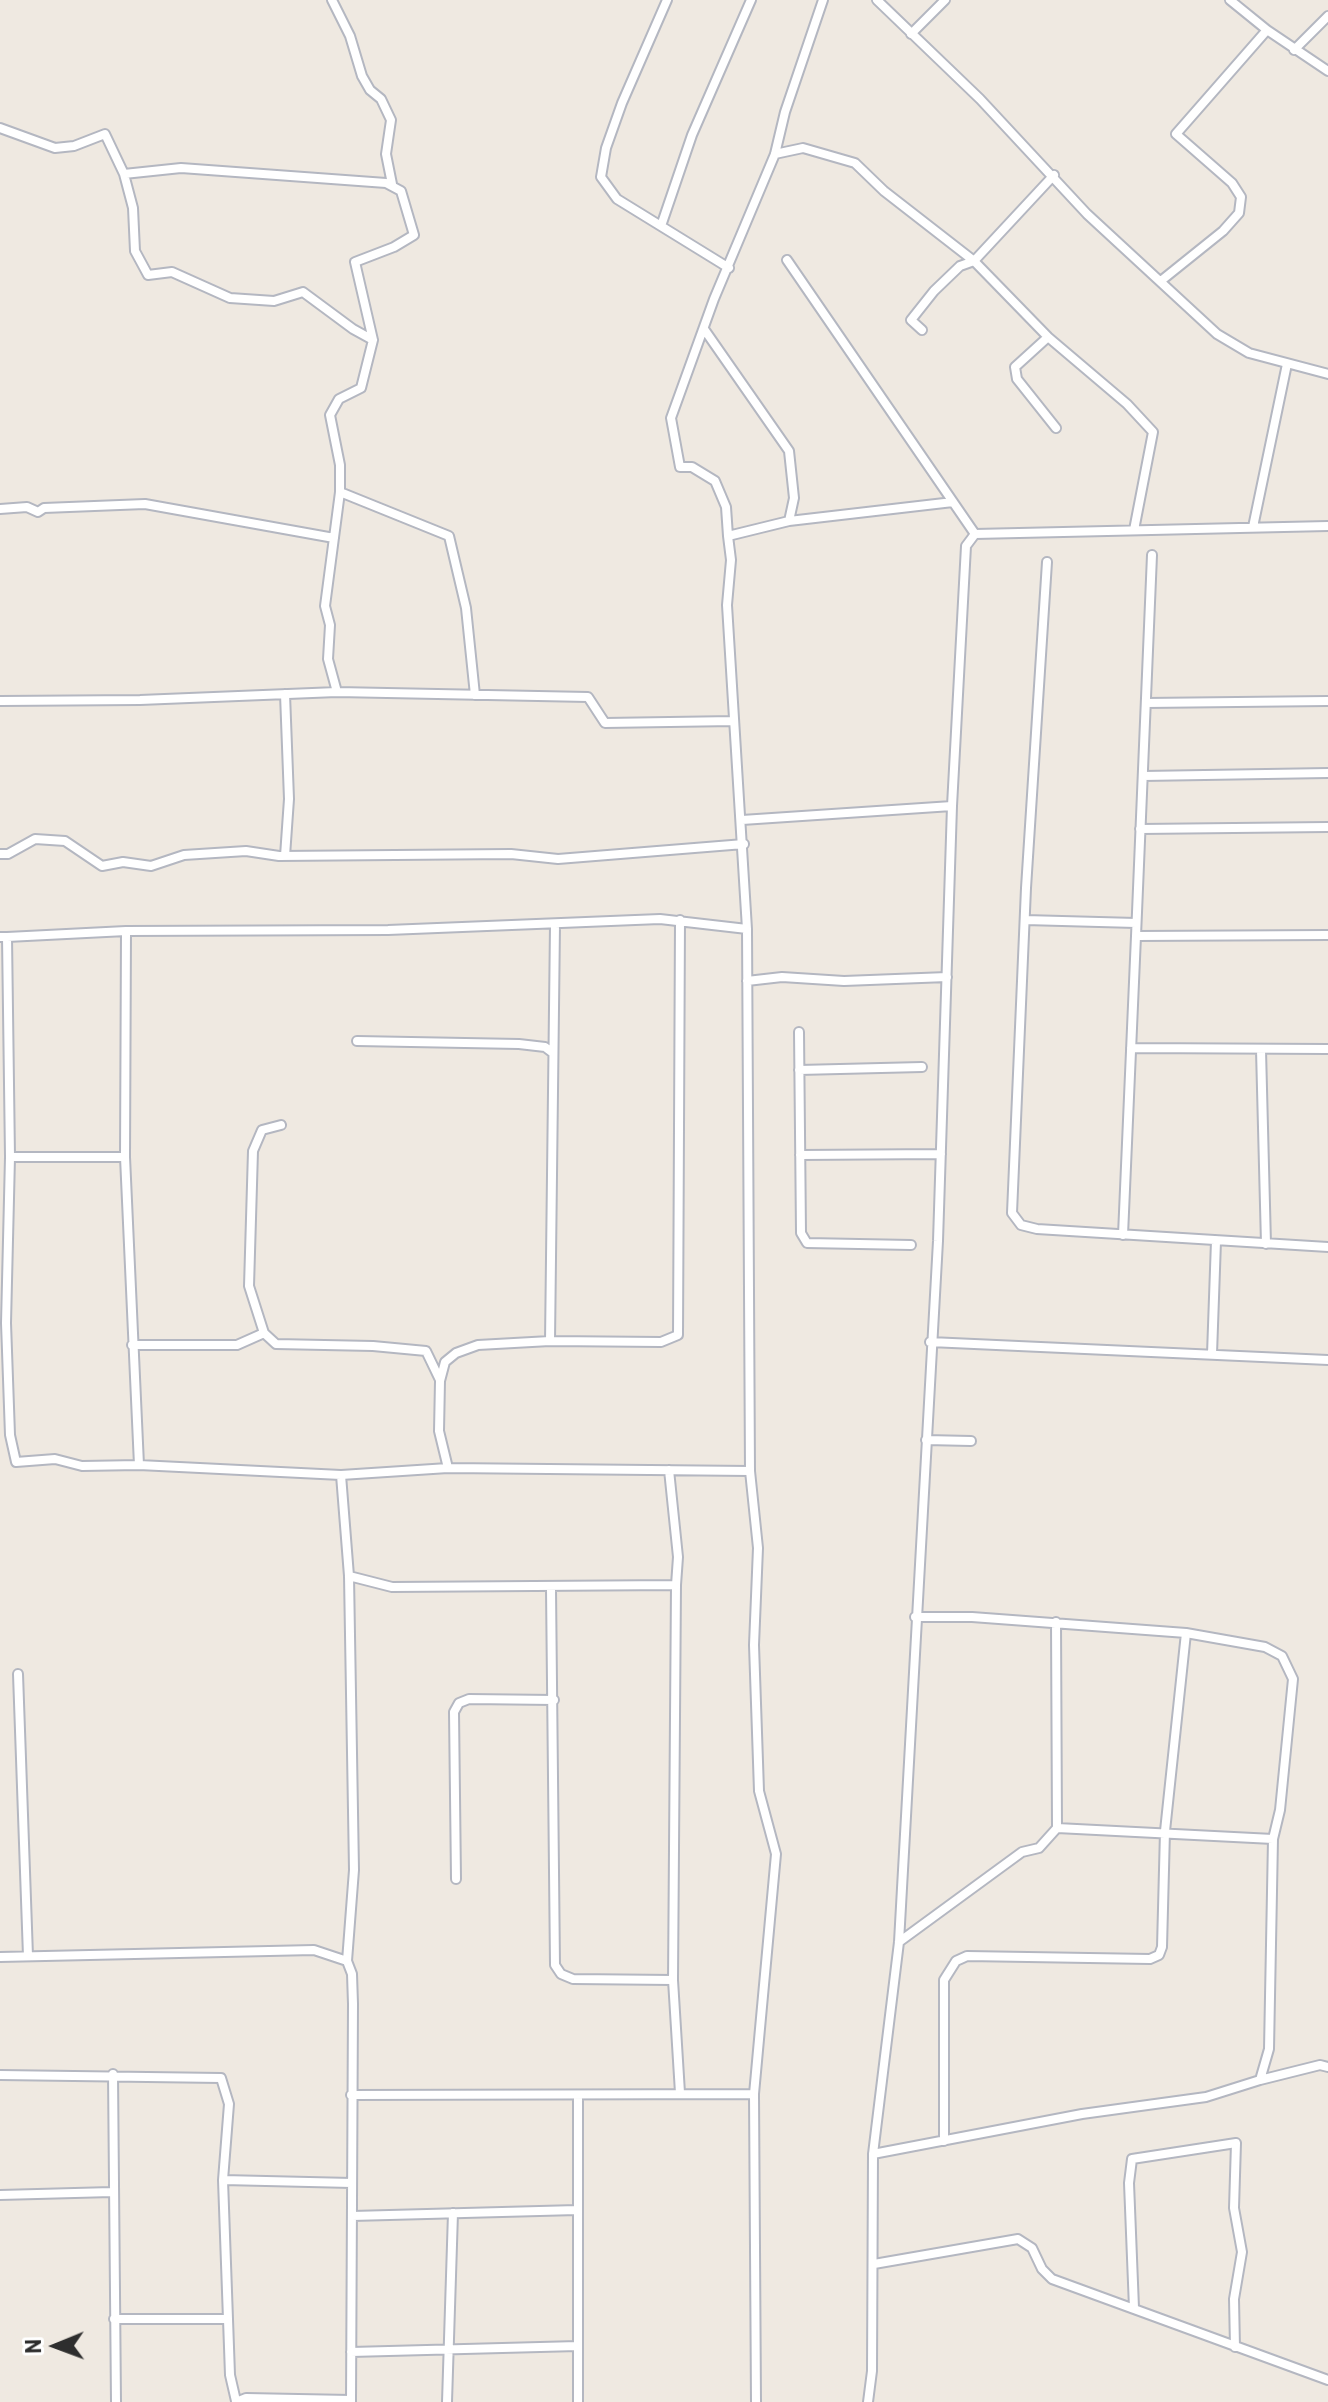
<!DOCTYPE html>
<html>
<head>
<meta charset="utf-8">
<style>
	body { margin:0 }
	#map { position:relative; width:1328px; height:2402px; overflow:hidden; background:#efe9e1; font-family:Barlow,sans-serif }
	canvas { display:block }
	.north { position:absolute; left:16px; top:2306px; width:80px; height:80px; -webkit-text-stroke:6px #fff; paint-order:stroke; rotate:269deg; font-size:22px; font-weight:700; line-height:32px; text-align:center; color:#2e2e2e }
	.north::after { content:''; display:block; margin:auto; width:28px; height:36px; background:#2e2e2e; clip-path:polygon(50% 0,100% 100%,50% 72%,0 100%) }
</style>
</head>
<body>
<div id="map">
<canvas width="1328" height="2402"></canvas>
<div class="north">N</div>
</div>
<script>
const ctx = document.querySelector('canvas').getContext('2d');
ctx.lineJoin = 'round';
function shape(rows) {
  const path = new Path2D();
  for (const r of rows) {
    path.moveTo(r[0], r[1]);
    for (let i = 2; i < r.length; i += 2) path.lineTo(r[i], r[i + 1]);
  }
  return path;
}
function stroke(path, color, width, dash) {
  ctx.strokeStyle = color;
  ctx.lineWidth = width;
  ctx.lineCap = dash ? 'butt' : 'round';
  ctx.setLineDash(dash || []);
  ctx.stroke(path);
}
const minor = shape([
	[332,0,350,36,362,76,370,90,381,99,391,120,386,154,392,184],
	[667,0,622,103,606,148,601,177,617,199,729,268],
	[877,0,980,99,1087,214,1217,334,1249,353,1328,374],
	[1267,30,1328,71],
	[911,34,945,0],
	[1294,50,1328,16],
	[0,128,55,148,74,146,105,134,124,174,181,168,386,183,401,191,414,235,394,247,355,262,373,340,361,388,339,399,330,415,340,465,340,492,325,606,330,625,328,659,337,692],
	[775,154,803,148,855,163,884,191,974,261,1048,337,1127,404,1153,432,1134,530],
	[124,174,133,208,135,251,148,275,172,272,230,298,274,301,303,292,353,329,373,340],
	[661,226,692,135,751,0],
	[787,260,975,534],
	[1162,280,1223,231,1239,213,1241,197,1232,183,1176,134,1267,30,1230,0],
	[704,329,789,451,794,498,789,521],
	[922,330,911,320,934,291,960,266,974,261,1054,175],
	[1048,337,1015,367,1017,379,1056,428],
	[340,492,449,536,466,608,475,695],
	[0,509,27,507,38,512,44,508,145,504,334,538],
	[1253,527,1287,364],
	[728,536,726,507,715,481,692,467,680,467,671,418,714,299,775,154,785,112,823,0],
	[1047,562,1026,888,1012,1213,1021,1225,1037,1229,1328,1247],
	[0,701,140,700,337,692,588,697,605,723,734,721],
	[1146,703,1328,701],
	[1143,776,1328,773],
	[742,820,952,806],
	[1140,829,1328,827],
	[0,854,8,854,35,839,65,841,102,866,123,862,151,866,184,855,246,851,279,856,511,854,558,859,744,844],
	[285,856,289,799,285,694],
	[1025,920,1136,923],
	[126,931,125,1157,139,1465],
	[1136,936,1152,555],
	[0,937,7,937,10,1157,6,1323,10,1435,16,1462,55,1459,82,1466,139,1465,341,1475,448,1468,750,1471],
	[7,937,126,931,388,930,660,919,747,929],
	[747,981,782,977,844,981,947,977],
	[799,1032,801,1233,807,1243,911,1245],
	[357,1041,519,1044,545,1047,553,1053],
	[1131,1048,1328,1049],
	[1261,1050,1266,1244],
	[799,1070,922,1067],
	[281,1125,262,1130,253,1151,249,1286,264,1333,276,1344,373,1346,426,1351,440,1380],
	[800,1155,941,1154],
	[10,1157,125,1157],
	[1123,1235,1136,936,1328,935],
	[550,1341,555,925],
	[930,1342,1328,1360],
	[132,1345,237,1345,264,1333],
	[1212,1354,1216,1241],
	[926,1440,971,1441],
	[448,1468,439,1431,440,1381,445,1362,456,1353,478,1345,550,1341,661,1342,678,1335,680,920],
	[341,1475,349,1576,354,1870,347,1961,352,1974,353,2004,351,2402],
	[349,1576,392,1587,676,1585,678,1557,669,1470],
	[676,1585,673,1980,680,2093],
	[551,1589,555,1965,561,1974,573,1979,673,1980],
	[18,1674,28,1956],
	[1057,1828,1273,1839],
	[456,1879,454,1712,459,1703,469,1699,554,1700],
	[899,1942,1022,1852,1039,1848,1057,1828,1056,1622],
	[0,1957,314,1950,347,1961],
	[113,2074,116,2402],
	[0,2075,221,2078,229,2104,223,2180,230,2375,236,2401],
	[1260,2080,1320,2065,1328,2067],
	[351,2095,754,2094],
	[944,2141,944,1980,956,1961,967,1956,1150,1959,1159,1955,1162,1947,1165,1831,1186,1633],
	[873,2154,1082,2114,1206,2097,1260,2080,1269,2049,1273,1839,1280,1810,1293,1679,1282,1656,1265,1647,1186,1633,972,1617,915,1617],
	[223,2180,352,2183],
	[0,2195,112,2192],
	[352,2216,577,2210],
	[874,2264,1018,2239,1032,2248,1042,2269,1052,2279,1328,2380],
	[1134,2308,1129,2183,1132,2159,1236,2143,1234,2208,1242,2252,1234,2299,1235,2347],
	[114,2319,228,2319],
	[351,2352,578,2346],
	[236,2402,246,2398,351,2400],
	[447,2402,453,2213],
	[578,2402,578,2095],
	[756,2402,754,2094,776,1854,759,1791,754,1645,758,1548,750,1471,747,929,727,605,731,560,728,536,789,521,953,502],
	[868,2402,872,2371,873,2154,899,1942,938,1241,952,806,966,546,975,534,1328,526]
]);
stroke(minor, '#b4b7c1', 12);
stroke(minor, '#fff', 8);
</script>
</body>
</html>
